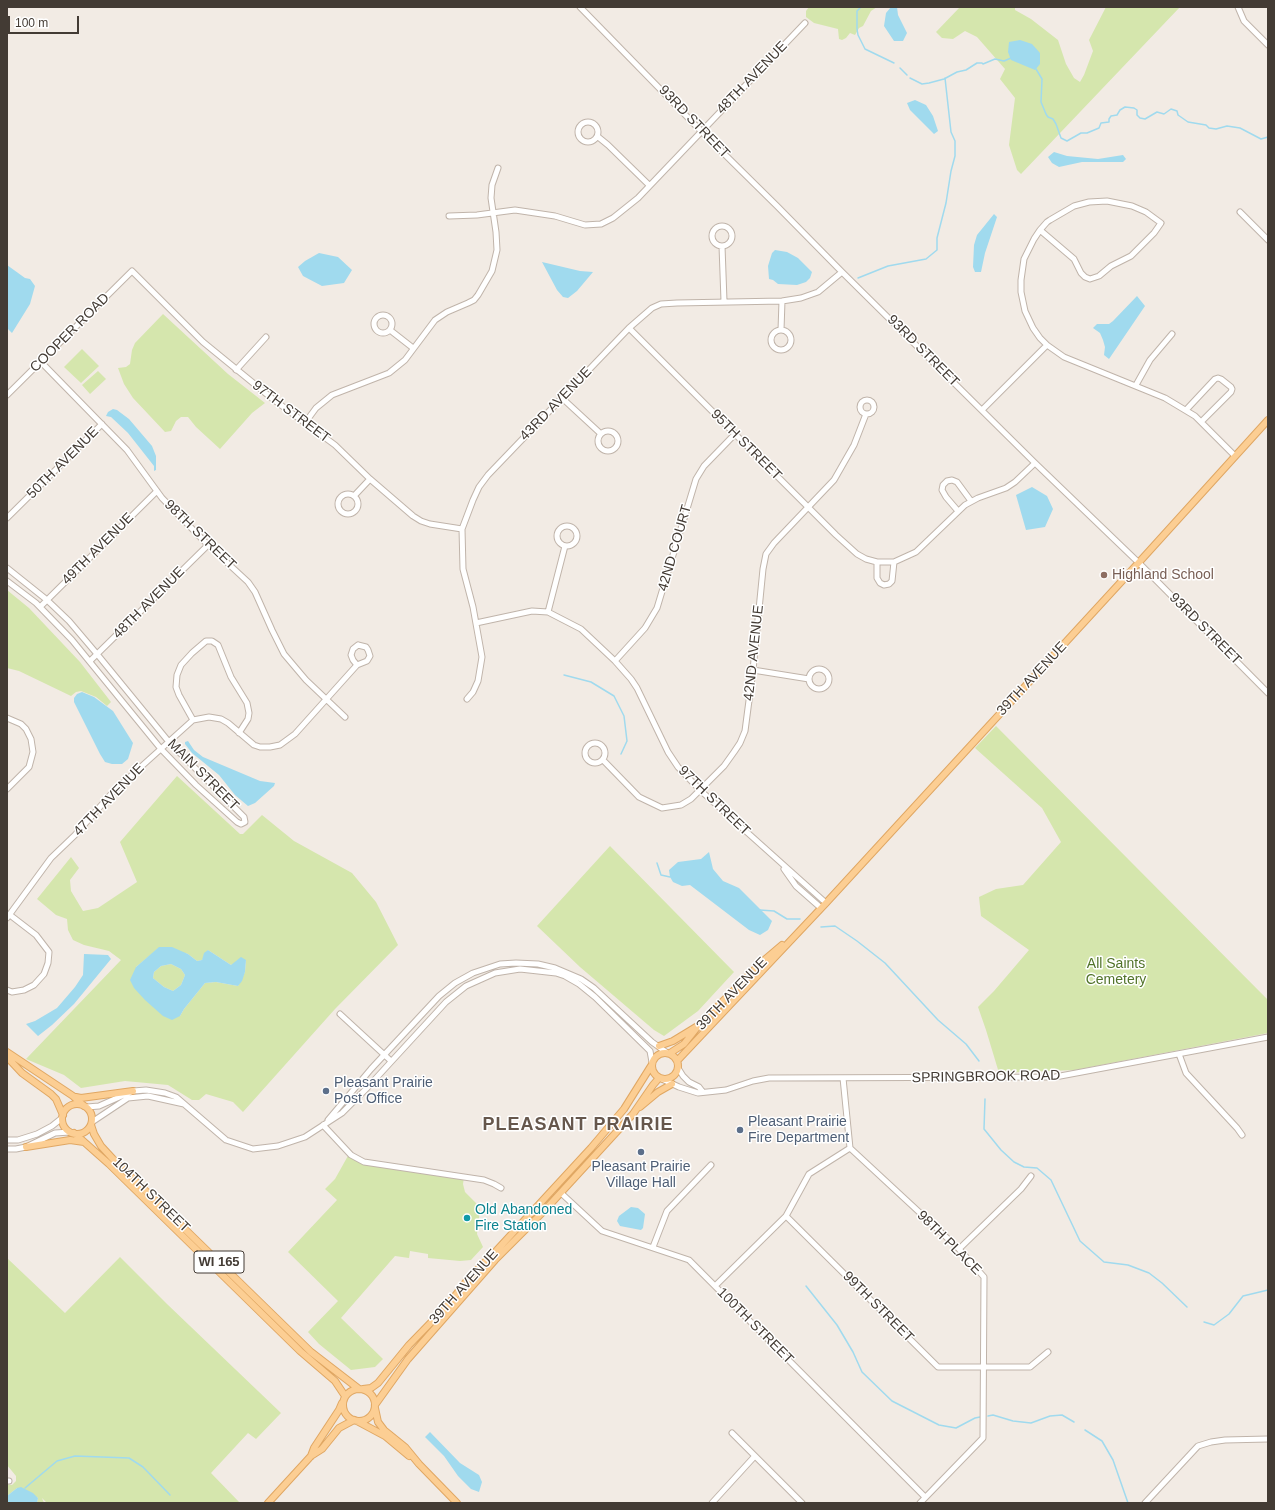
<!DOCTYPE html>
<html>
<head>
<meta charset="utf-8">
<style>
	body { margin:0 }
	#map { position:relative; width:1275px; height:1510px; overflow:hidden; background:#f2ebe4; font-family:Helvetica,sans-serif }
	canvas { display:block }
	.frame { position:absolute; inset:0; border:8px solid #433b34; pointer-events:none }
	.scale { position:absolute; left:8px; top:16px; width:71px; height:18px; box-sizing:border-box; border:2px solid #433b34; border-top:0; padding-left:5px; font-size:12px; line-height:14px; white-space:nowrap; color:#433b34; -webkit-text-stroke:3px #fff; paint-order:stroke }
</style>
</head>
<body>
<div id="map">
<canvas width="1275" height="1510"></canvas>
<div class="frame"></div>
<div class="scale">100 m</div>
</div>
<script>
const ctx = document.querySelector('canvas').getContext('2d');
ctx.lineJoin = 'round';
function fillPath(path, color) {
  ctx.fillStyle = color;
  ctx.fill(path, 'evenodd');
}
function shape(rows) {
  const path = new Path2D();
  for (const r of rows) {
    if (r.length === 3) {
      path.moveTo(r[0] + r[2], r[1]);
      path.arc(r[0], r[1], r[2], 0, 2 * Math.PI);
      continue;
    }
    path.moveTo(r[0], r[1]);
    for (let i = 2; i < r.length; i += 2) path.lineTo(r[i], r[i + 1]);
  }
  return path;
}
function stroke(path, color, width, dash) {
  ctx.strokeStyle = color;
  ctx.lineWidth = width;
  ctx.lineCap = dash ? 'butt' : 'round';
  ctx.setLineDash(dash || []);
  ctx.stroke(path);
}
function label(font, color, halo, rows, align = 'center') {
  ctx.font = font + ' Helvetica,sans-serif';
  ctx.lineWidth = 3;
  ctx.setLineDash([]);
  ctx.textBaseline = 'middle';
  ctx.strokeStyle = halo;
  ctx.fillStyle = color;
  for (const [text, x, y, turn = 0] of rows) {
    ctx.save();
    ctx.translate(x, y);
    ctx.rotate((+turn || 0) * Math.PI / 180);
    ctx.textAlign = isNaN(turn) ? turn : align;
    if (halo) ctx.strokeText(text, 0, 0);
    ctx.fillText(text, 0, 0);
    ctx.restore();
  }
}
const green = shape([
	[809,7,877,7,871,11,863,26,859,28,855,35,850,33,846,38,842,40,839,39,838,29,814,23,806,17,806,11],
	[960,7,1015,7,1015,10,1031,19,1058,40,1066,64,1074,78,1080,82,1084,75,1093,51,1089,40,1106,7,1180,7,1021,174,1017,170,1009,145,1015,98,1000,79,1005,69,977,37,965,31,953,39,942,38,936,32],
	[163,314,228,374,265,403,252,413,220,449,196,427,188,417,181,417,176,421,171,431,165,432,133,398,124,384,118,368,126,367,130,364,132,350,135,343],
	[82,349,99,366,81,383,64,367],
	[98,371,106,379,90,394,82,385],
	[7,590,29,608,80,662,111,702,107,706,96,697,81,691,76,692,71,696,19,671,7,668],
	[996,726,1268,1000,1268,1033,1075,1070,999,1073,986,1030,978,1007,994,991,1029,950,981,916,979,897,996,889,1023,885,1061,842,1042,808,975,748],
	[177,776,240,834,243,834,262,815,294,841,352,873,376,902,398,945,335,1009,243,1112,233,1102,206,1094,199,1100,192,1100,168,1085,125,1081,81,1088,64,1075,26,1059,121,960,109,951,84,945,73,940,68,930,67,919,56,915,37,899,71,857,79,868,70,880,71,891,83,911,98,908,137,882,120,842],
	[160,947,188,954,197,961,202,960,208,950,231,965,246,960,245,972,238,986,216,982,205,983,184,1009,180,1016,136,967],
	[610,846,734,972,698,1011,664,1036,654,1030,580,967,537,926],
	[171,964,181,969,185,975,181,985,173,991,164,987,153,978,154,972,161,966],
	[349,1154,357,1160,464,1177,463,1184,465,1192,477,1204,480,1210,477,1234,483,1247,471,1260,460,1261,428,1258,428,1254,410,1251,409,1258,395,1256,341,1318,383,1359,375,1367,351,1370,319,1344,308,1332,338,1301,288,1252,337,1200,325,1189,335,1179],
	[120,1257,167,1304,281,1413,256,1439,248,1433,211,1473,240,1503,47,1503,42,1498,44,1503,37,1503,38,1498,17,1488,7,1496,7,1484,12,1485,16,1481,16,1476,7,1465,7,1258,65,1313]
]);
const water = shape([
	[891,7,897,7,898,15,907,33,903,41,894,41,884,26,886,13],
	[1020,40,1032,44,1040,53,1040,64,1035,70,1011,60,1008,52,1009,42],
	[915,100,926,105,933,116,938,131,934,134,910,110,907,103],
	[1054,152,1067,156,1098,159,1123,155,1126,159,1123,162,1082,162,1059,167,1052,163,1048,157],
	[994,214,997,217,985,253,981,272,975,272,973,267,974,245,977,235],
	[775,250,787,252,798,258,812,272,810,278,806,282,797,285,778,284,773,280,769,279,768,266,772,253],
	[319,253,338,257,352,270,344,283,322,286,303,276,298,267,305,261],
	[542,262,580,271,593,272,577,291,568,298,563,297,557,290],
	[7,265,25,278,30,279,35,286,30,304,12,333,7,328],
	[1137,296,1145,306,1109,359,1104,355,1105,347,1103,340,1100,333,1093,328,1097,324,1109,324,1113,321],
	[113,409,117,410,129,419,152,446,156,456,156,470,154,471,154,466,128,433,111,417,106,416,108,412],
	[1032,487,1047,496,1053,509,1045,527,1026,530,1016,495],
	[82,692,94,697,113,711,133,743,128,759,122,764,112,764,105,762,100,754,74,702,74,698,77,694],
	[188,741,194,750,203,757,260,781,275,783,274,786,255,803,248,806,235,795,219,775,192,753,185,744,185,742],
	[709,852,713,869,723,881,739,888,772,921,768,930,760,935,749,930,690,885,682,886,673,882,670,877,669,870,678,862,701,859],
	[159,947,172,947,188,954,197,961,202,960,204,953,208,950,231,965,241,957,246,960,245,972,242,981,238,986,216,982,205,983,184,1009,180,1016,172,1020,163,1016,145,1000,134,988,130,980,136,967],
	[171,964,181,969,185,975,181,985,173,991,164,987,153,978,154,972,161,966],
	[84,954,108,955,111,959,74,1004,52,1025,38,1036,26,1024,35,1021,57,1008,75,987,83,975],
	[631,1207,638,1208,645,1214,643,1228,641,1230,620,1226,617,1221,619,1216],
	[430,1432,460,1463,479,1475,482,1482,479,1492,471,1489,458,1476,444,1456,425,1437],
	[21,1487,33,1493,38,1498,37,1503,7,1503,7,1496,17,1488]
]);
const stream = shape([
	[861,7,857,11,857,29,858,35,865,49,894,63],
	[900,68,907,75],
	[1036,69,1042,79,1041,102,1046,114,1048,117,1053,119,1056,124,1061,138,1067,141,1081,133,1087,133,1099,128,1101,123,1109,122,1109,119,1111,116,1117,115,1120,110,1125,107,1134,108,1137,110,1137,115,1140,118,1145,119,1157,112,1164,114,1171,109,1177,111,1178,115,1188,122,1206,125,1209,128,1216,129,1227,126,1240,128,1261,139,1268,137],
	[910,78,922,84,929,83,944,79,957,72,966,70,977,63,982,63,983,64,995,59,1004,61,1011,58],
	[858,278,888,266,926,259,937,250,937,238,946,203,951,171,955,156,955,141,951,132,945,78],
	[564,675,591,682,614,696,624,716,627,741,621,754],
	[657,863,661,875,670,877],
	[760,910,774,911,787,919,800,919],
	[821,927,835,926,857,941,885,963,938,1020,966,1044,979,1061],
	[985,1099,984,1129,1001,1150,1014,1162,1024,1167,1037,1168,1051,1180,1080,1241,1104,1262,1128,1265,1149,1273,1162,1283,1187,1307],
	[806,1286,837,1325,853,1352,862,1372,892,1401,939,1425,956,1428,975,1418,980,1417],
	[1204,1322,1214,1325,1229,1314,1243,1296,1268,1290],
	[988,1416,993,1415,1013,1421,1031,1423,1050,1416,1062,1415,1074,1422],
	[1085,1430,1102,1441,1113,1460,1128,1503],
	[25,1488,57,1461,75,1456,129,1458,143,1467,170,1495]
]);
const minor = shape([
	[580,7,701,131,777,206,842,272,1035,463,1139,563,1268,693],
	[1238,7,1244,21,1268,45],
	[588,132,10],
	[597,136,608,145,649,185],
	[1240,212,1268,240],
	[449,216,477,215,515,210,555,216,585,225,601,224,613,218,638,198,805,23],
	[722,236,10],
	[1040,230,1074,259,1081,273,1085,277,1090,279,1099,276,1111,266,1131,256,1154,233,1161,223,1146,212,1132,206,1107,201,1089,202,1074,206,1050,220,1047,222,1040,230,1034,239,1024,259,1021,280,1021,292,1025,311,1033,328,1040,338,1047,345,1064,357,1165,398,1195,416,1235,456],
	[722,246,724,301],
	[383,324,9],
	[629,328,836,535,857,554,866,559,877,562,894,562,916,552,965,505,978,498,1006,488,1015,482,1035,463],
	[390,330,413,348],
	[781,330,782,301],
	[781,340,10],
	[41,362,127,450,162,498,208,545,248,582,255,592,272,630,284,654,306,680,345,717],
	[236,370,266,337],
	[1136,385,1150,360,1172,334],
	[7,395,132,271,203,342,274,400,335,445,370,479,413,516,421,521,430,524,462,529],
	[562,398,601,434],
	[867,407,7],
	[982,410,1047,345],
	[1186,410,1215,379,1218,378,1221,379,1231,387,1232,389,1231,392,1201,422],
	[305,423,316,408,332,395,389,373,405,360,435,320,447,312,468,303,474,300,478,295,492,271,497,250,496,232,491,198,492,185,498,168],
	[608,441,10],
	[348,504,10],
	[354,496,370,479],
	[958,511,946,497,942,490,943,485,947,481,952,480,957,482,971,501],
	[7,518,102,424],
	[567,536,10],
	[877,562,877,578,880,583,884,585,889,584,892,581,894,562],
	[7,568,47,600,69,621,97,654,169,742,244,817,245,822,241,824,237,822,196,785,161,749,72,640,36,603,7,581],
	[40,607,157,491],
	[548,612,565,546],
	[476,623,532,611,548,612,581,629,615,661,631,679,637,688,668,752,678,767,701,791,826,903],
	[358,645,366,647,368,650,370,656,367,661,357,665,353,660,351,655,353,649,358,645],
	[90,661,208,545],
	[615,661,645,628,657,608,696,479,704,466,735,434],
	[819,679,10],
	[753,670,809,679],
	[467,699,473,692,478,681,482,657,473,607,463,569,462,529,473,500,479,487,488,475,629,328,652,308,661,304,677,303,782,301,801,298,818,292,842,272],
	[7,718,21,724,26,729,31,739,33,752,29,767,7,789],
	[193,720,179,695,176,687,177,675,181,665,192,653,206,641,212,641,218,645,231,677,247,703,249,713,248,719,239,733],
	[595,753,10],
	[603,760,639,797,662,808,681,805,691,799,724,766,734,752,740,743,745,731,753,670,763,569,766,554,774,543,834,480,854,445,866,414],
	[784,869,796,886,821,908],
	[7,918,51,858,75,835,113,792,193,720,209,717,221,719,228,723,254,745,260,747,270,747,280,745,295,734,357,665],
	[7,990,12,992,24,990,34,985,44,974,48,963,49,952,36,935,10,915],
	[340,1014,391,1061],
	[1179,1054,1186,1073,1237,1128,1242,1135],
	[678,1068,683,1076,689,1082,699,1087,702,1091],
	[662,1079,679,1087,698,1093,726,1090,753,1081,769,1078,1055,1077,1268,1037],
	[87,1107,99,1106,133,1091,146,1090,165,1093,176,1097,226,1140,253,1149,278,1146,305,1137,342,1113,367,1088,446,1002,466,986,495,973,520,969,556,973,565,976,579,984,595,997,646,1047,650,1051,652,1062],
	[328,1120,371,1069,439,996,455,983,473,973,500,964,516,963,538,964,555,968,581,979,594,988,652,1042,666,1052],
	[92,1122,128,1098,148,1096,184,1104],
	[323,1125,351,1155,364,1162,484,1180,494,1184,501,1188],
	[7,1140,18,1140,37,1134,52,1126,62,1118],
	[850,1148,959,1249,984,1277,983,1438,920,1503],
	[7,1149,16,1149,26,1147,55,1133,70,1132],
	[561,1193,602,1231,689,1260,925,1497],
	[786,1216,938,1367,1030,1367,1048,1352],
	[653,1247,667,1211,711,1165],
	[959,1249,1021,1189,1031,1176],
	[715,1286,786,1216,809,1174,850,1148,843,1078],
	[732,1433,802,1503],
	[7,1481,9,1481],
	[712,1503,754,1457],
	[1145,1503,1198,1446,1211,1442,1225,1440,1268,1439]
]);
const major = shape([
	[659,1046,673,1041,696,1027],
	[7,1052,73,1096,84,1106],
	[665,1066,13],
	[670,1053,684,1044,699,1025,762,962,782,945],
	[7,1057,22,1073,51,1094,56,1099,63,1115],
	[677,1061,826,903,1132,570,1268,420],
	[76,1097,81,1098,133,1091],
	[77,1119,15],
	[640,1107,658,1092,672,1084],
	[91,1125,94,1134,101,1146,113,1159,311,1352,359,1389],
	[74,1133,109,1164,300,1351,335,1381,345,1396],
	[26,1147,70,1140,84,1142],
	[363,1389,371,1388,378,1383,409,1345,447,1306,469,1278,497,1250,591,1148,624,1109,651,1066],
	[359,1405,16],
	[375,1405,408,1359,495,1260,544,1211,633,1114,653,1085,659,1078],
	[375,1408,378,1422,384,1430,405,1447,419,1464,457,1503],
	[357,1421,385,1436,409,1456],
	[311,1456,314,1448,339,1410,342,1403],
	[268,1503,311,1456,322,1449,339,1428,354,1420]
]);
const markers = [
	[1104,575,4,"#8d6e63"],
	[326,1091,4,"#5c6f8a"],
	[740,1130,4,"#5c6f8a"],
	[641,1152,4,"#5c6f8a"],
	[467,1218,4,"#0f9aa8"]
];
const shields = [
	[219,1262,50]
];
const shieldNames = [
	["WI 165",219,1262]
];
const streetNames = [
	["48TH AVENUE",752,78,-46],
	["93RD STREET",694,122,46],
	["COOPER ROAD",70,333,-45],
	["93RD STREET",923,351,45],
	["43RD AVENUE",556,404,-46],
	["97TH STREET",291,412,37],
	["95TH STREET",746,445,45],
	["50TH AVENUE",63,463,-45],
	["98TH STREET",200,535,44],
	["42ND COURT",675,548,-74],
	["49TH AVENUE",98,549,-45],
	["48TH AVENUE",149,603,-45],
	["93RD STREET",1205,629,45],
	["42ND AVENUE",754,653,-84],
	["39TH AVENUE",1032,679,-47],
	["MAIN STREET",203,775,45],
	["47TH AVENUE",109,800,-46],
	["97TH STREET",714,801,44],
	["39TH AVENUE",732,994,-46],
	["SPRINGBROOK ROAD",986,1077,-1],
	["104TH STREET",151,1195,44],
	["98TH PLACE",949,1243,45],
	["39TH AVENUE",464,1287,-48],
	["99TH STREET",878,1307,45],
	["100TH STREET",755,1326,45]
];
const educationNames = [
	["Highland School",1112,575]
];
const parkNames = [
	["All Saints",1116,964],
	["Cemetery",1116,980]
];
const serviceNames = [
	["Pleasant Prairie",334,1083],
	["Post Office",334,1099],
	["Pleasant Prairie",748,1122],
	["Fire Department",748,1138],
	["Pleasant Prairie",641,1167,"center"],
	["Village Hall",641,1183,"center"]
];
const cultureNames = [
	["Old Abandoned",475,1210],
	["Fire Station",475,1226]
];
const districtNames = [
	["PLEASANT PRAIRIE",578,1125]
];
fillPath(green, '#d5e6ad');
fillPath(water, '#a0daee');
stroke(stream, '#a0daee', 1.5);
stroke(minor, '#c0b4aa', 7);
stroke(major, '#e0a763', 8);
stroke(minor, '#fff', 5);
stroke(major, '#fcce93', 6);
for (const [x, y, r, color] of markers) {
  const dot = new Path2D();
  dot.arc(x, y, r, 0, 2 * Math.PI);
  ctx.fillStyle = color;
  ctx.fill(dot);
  stroke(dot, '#fff', 1.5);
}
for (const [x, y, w] of shields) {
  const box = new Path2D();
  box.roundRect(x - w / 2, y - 11, w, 22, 3);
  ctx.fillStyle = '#fff';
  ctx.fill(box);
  stroke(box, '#433b34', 1);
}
label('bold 13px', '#433b34', null, shieldNames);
label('14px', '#433b34', '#fff', streetNames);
label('14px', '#785e54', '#fff', educationNames, 'left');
label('14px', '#517329', '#fff', parkNames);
label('14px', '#4e5e75', '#fff', serviceNames, 'left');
label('14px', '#0d838f', '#fff', cultureNames, 'left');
ctx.letterSpacing = '1px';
label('bold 18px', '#66574c', '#fff', districtNames);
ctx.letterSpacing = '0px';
</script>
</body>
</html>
